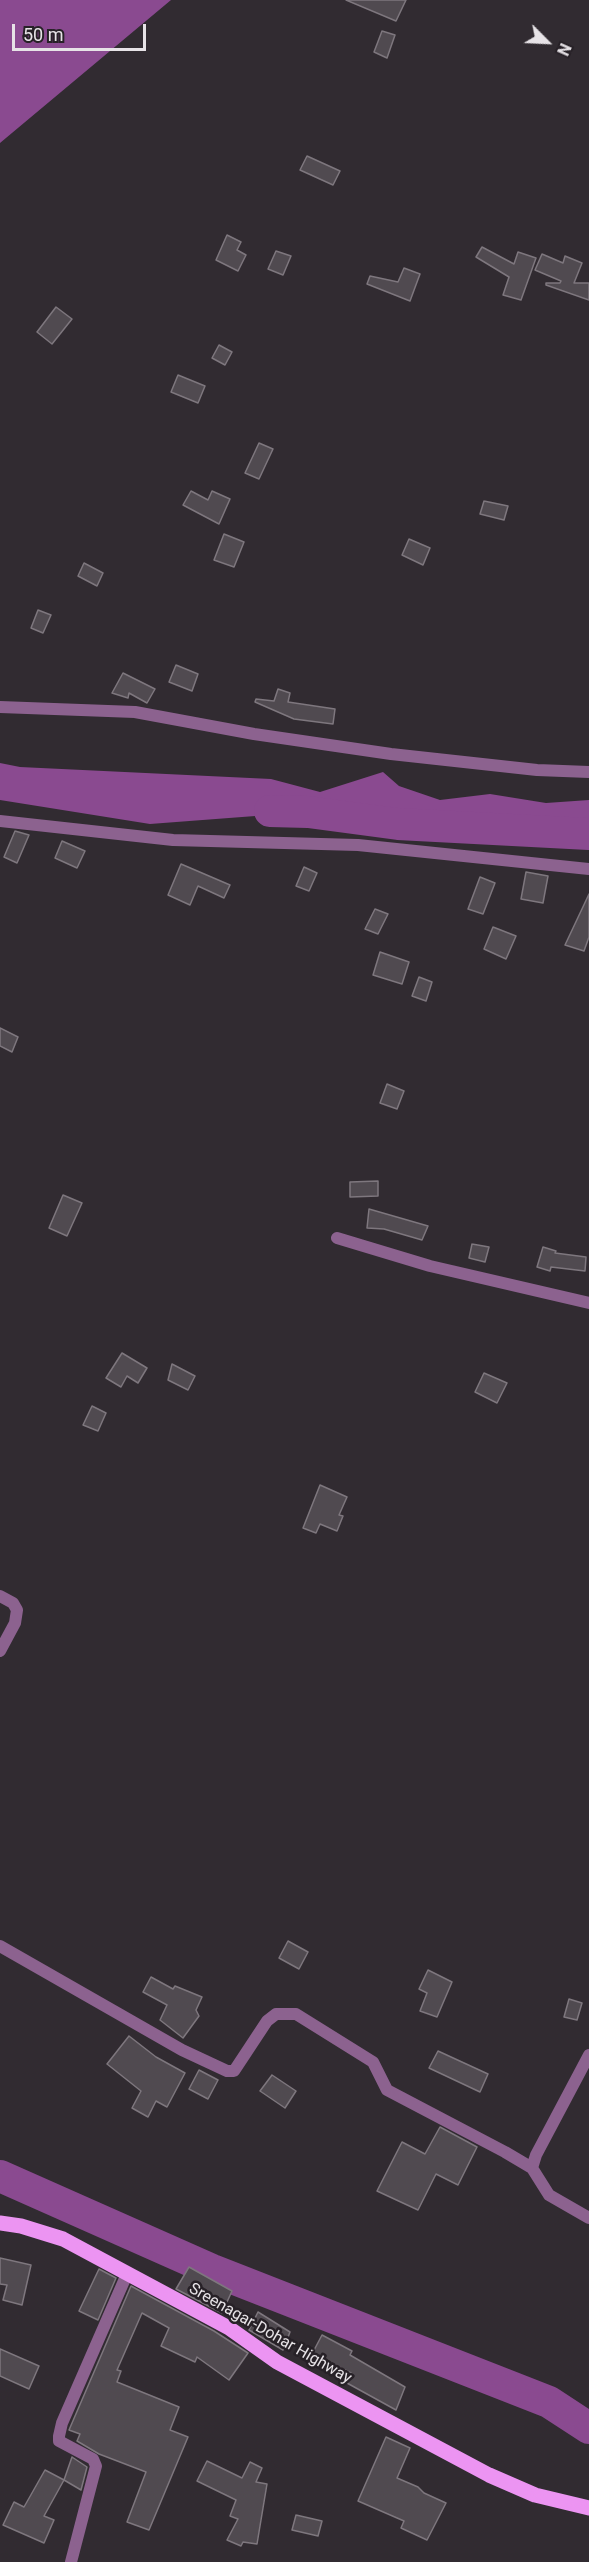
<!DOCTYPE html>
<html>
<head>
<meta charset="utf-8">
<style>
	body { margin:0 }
	#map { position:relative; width:589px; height:2562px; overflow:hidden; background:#312b31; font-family:Roboto,sans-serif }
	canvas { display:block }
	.north { position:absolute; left:517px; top:12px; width:60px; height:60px; -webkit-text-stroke:4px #272127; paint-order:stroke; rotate:114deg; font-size:16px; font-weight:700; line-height:24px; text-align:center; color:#e7e3e7 }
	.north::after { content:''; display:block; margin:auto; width:21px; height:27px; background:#e7e3e7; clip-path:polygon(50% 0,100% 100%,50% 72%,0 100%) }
	.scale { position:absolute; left:12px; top:24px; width:134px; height:27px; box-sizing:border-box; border:3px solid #e7e3e7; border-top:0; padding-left:8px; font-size:18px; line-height:21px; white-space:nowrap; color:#e7e3e7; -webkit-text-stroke:4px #272127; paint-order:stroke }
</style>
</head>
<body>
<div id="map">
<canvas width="589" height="2562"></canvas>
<div class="north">N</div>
<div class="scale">50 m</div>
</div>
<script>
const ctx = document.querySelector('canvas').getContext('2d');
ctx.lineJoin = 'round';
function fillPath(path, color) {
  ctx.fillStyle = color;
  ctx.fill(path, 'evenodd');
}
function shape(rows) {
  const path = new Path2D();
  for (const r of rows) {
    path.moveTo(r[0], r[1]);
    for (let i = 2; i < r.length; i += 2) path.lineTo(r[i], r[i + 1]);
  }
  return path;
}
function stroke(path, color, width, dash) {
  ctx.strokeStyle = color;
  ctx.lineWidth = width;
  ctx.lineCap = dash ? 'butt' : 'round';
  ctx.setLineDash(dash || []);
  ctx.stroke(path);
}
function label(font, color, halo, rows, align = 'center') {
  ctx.font = font + ' Roboto,sans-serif';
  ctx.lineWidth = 5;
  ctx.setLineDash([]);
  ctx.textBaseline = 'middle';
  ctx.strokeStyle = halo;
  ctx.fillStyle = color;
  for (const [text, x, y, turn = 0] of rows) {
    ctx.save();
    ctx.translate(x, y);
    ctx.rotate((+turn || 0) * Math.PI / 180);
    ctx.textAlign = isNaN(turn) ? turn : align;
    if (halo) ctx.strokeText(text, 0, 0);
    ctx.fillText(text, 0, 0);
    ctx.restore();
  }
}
const water = shape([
	[0,0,171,0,0,143],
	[0,763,20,767,271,779,320,792,383,772,399,786,440,800,490,794,546,803,589,800,589,840,552,832,398,824,308,812,150,824,0,800]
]);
const river = shape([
	[270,811,308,812,398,824,589,834],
	[0,2176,212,2270,549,2402,589,2428]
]);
const building = shape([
	[346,0,406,0,396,21,346,0],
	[382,31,395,35,387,58,374,52,382,31],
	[307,156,340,171,333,185,300,170,307,156],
	[227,235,241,242,237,250,246,255,238,271,216,260,227,235],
	[482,247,514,264,518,252,536,258,521,300,503,295,509,277,476,257,482,247],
	[276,251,291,256,283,275,268,269,276,251],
	[542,254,563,263,565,256,582,263,574,283,589,283,589,300,546,285,546,283,560,283,561,281,535,270,542,254],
	[404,268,420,274,410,301,367,284,370,276,398,282,404,268],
	[56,307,72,319,52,344,37,332,56,307],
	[219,345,232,352,225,365,212,358,219,345],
	[178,375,205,386,198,403,171,392,178,375],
	[259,443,273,449,259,479,245,473,259,443],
	[191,491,208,500,212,491,230,499,219,524,183,505,191,491],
	[484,501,508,506,504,520,480,514,484,501],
	[224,534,244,542,234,567,214,560,224,534],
	[409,539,430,548,423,565,402,555,409,539],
	[84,563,103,573,97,586,78,576,84,563],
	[38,610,51,615,43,633,31,628,38,610],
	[176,665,198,674,192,691,169,682,176,665],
	[123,673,155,689,147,703,129,693,128,698,112,693,123,673],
	[278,689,290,693,288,702,335,709,333,724,294,719,255,702,256,699,274,701,278,689],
	[15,831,29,835,17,863,4,857,15,831],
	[62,841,85,851,77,868,55,858,62,841],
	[181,864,230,885,224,898,198,886,190,905,168,895,181,864],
	[304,867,317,873,309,891,296,886,304,867],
	[526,872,548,876,543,903,521,899,526,872],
	[480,877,495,883,483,914,468,909,480,877],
	[589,894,589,937,584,951,565,945,589,894],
	[375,909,388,914,378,934,365,929,375,909],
	[493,927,516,936,506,959,484,949,493,927],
	[380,952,409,962,402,984,373,975,380,952],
	[419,977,432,982,426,1001,412,996,419,977],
	[0,1028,18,1037,12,1052,0,1046,0,1028],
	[387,1084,404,1091,397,1109,380,1103,387,1084],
	[378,1181,378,1196,350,1197,350,1182,378,1181],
	[63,1195,82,1203,67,1236,49,1228,63,1195],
	[369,1209,428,1226,422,1240,384,1229,367,1228,369,1209],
	[472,1244,489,1247,485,1262,469,1258,472,1244],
	[543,1247,556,1251,555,1253,586,1257,585,1271,551,1267,550,1271,537,1267,543,1247],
	[122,1353,147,1368,138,1383,127,1376,121,1387,106,1378,122,1353],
	[172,1364,195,1376,188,1390,168,1380,172,1364],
	[484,1373,507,1383,497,1403,475,1392,484,1373],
	[92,1406,106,1413,98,1431,83,1425,92,1406],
	[320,1485,347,1497,339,1515,343,1516,337,1531,320,1524,316,1533,303,1528,320,1485],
	[288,1941,308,1952,299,1969,279,1958,288,1941],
	[428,1970,452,1982,437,2017,420,2011,427,1993,419,1989,428,1970],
	[151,1977,173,1989,175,1986,202,1997,196,2010,199,2016,183,2038,160,2020,167,2005,143,1992,151,1977],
	[569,1999,582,2003,577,2020,564,2017,569,1999],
	[129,2036,156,2057,185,2073,167,2107,156,2101,148,2117,132,2108,141,2091,107,2064,129,2036],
	[438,2051,488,2074,480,2092,429,2068,438,2051],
	[199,2070,218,2080,208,2099,189,2089,199,2070],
	[272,2075,296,2091,285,2108,260,2091,272,2075],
	[440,2127,477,2147,458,2185,436,2174,418,2210,377,2191,402,2142,425,2154,440,2127],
	[0,2258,31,2265,22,2305,3,2300,7,2285,0,2284,0,2258],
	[189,2267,232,2291,222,2313,176,2289,189,2267],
	[99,2269,116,2278,98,2320,79,2311,99,2269],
	[131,2286,214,2331,248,2353,229,2380,197,2357,195,2362,161,2346,169,2328,142,2313,117,2370,121,2371,117,2382,179,2407,170,2430,188,2437,149,2530,127,2522,146,2472,99,2454,77,2441,80,2434,69,2430,131,2286],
	[258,2312,290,2332,283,2350,249,2330,258,2312],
	[322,2335,352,2351,350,2355,405,2387,396,2410,347,2383,351,2373,312,2354,322,2335],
	[0,2349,39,2366,29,2389,0,2376,0,2349],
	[386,2437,410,2448,397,2478,418,2487,424,2493,446,2503,427,2540,401,2528,404,2521,358,2501,386,2437],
	[72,2457,87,2467,81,2490,64,2480,72,2457],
	[207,2461,242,2478,250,2462,262,2468,256,2482,267,2484,257,2544,243,2542,241,2546,227,2540,238,2519,230,2516,236,2500,197,2481,207,2461],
	[45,2470,64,2480,44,2516,54,2520,44,2543,3,2525,14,2502,24,2507,45,2470],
	[296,2515,322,2521,318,2536,292,2530,296,2515]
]);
const minor = shape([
	[0,707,135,712,254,734,391,754,537,770,589,772],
	[0,821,173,840,358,845,589,869],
	[337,1238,430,1266,589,1303],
	[0,1596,13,1603,17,1610,15,1623,0,1651],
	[0,1946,182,2050,227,2071,234,2071,267,2021,276,2014,296,2014,373,2062,387,2090,505,2152,532,2168],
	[589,2055,536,2155,532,2168,549,2195,589,2218],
	[71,2562,96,2466,93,2459,59,2441,59,2436,62,2423,127,2274]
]);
const primary = shape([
	[0,2223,21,2226,63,2239,229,2328,277,2362,489,2475,535,2495,589,2508]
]);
const streetNames = [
	["Sreenagar-Dohar Highway",270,2334,30]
];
fillPath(water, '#8a4a90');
stroke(river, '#8a4a90', 32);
fillPath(building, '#504a50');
stroke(building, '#7e777e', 1.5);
stroke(minor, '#8c628f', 12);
stroke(primary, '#ec94f2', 15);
label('16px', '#e7e3e7', '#272127', streetNames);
</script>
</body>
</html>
